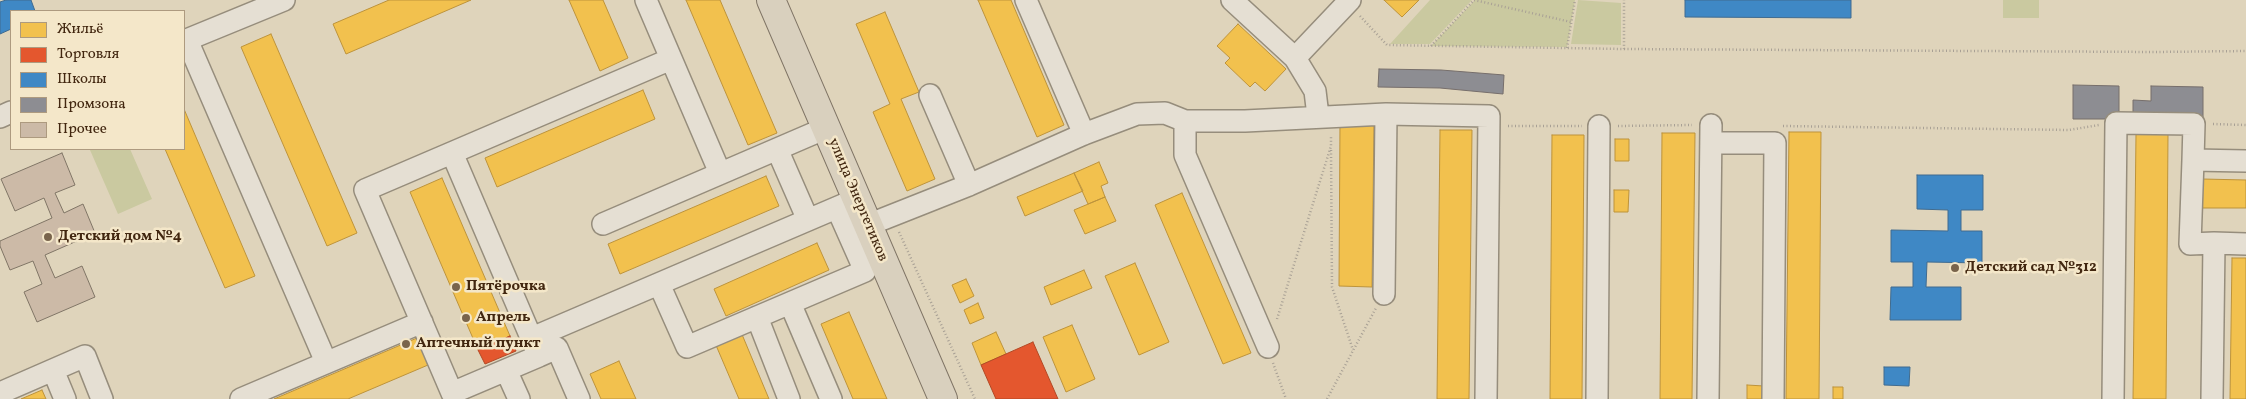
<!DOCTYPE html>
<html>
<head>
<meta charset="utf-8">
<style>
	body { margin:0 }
	#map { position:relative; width:2246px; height:399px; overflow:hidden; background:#dfd4bb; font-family:Vollkorn,serif }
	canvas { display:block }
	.legend { position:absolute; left:10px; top:10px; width:175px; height:140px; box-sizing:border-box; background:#f4e7c9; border:1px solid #ad9a7f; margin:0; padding:6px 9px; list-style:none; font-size:15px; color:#422710 }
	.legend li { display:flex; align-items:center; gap:10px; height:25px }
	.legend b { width:25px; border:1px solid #ad9a7f }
</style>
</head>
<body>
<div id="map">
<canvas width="2246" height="399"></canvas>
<ul class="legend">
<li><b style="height:14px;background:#f2c14e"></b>Жильё</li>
<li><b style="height:14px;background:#e4572e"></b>Торговля</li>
<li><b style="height:14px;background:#3f88c5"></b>Школы</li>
<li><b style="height:14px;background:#8d8d92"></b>Промзона</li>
<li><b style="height:14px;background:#ccbaa7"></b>Прочее</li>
</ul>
</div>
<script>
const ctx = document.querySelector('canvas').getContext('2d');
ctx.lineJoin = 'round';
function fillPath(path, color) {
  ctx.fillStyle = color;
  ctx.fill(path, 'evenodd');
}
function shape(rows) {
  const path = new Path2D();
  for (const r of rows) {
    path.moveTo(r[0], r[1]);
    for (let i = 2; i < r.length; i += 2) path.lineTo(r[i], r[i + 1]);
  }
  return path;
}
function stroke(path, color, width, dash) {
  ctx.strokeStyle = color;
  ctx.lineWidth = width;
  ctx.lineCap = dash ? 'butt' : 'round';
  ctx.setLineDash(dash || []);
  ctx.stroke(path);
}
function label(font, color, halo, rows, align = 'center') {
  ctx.font = font + ' Vollkorn,serif';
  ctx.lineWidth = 5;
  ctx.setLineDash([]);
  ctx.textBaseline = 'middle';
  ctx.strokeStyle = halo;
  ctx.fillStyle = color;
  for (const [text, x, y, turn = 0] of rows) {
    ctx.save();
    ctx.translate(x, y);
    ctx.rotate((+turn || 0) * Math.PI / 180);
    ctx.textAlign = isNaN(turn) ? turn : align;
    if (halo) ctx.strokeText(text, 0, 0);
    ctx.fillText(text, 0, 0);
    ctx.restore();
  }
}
const green = shape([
	[1430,0,1472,0,1430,44,1390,44],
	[1475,0,1575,0,1567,47,1431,46],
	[1578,0,1621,3,1621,45,1571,44],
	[2003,0,2039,0,2039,18,2003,18],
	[130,149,152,199,118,214,90,150]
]);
const homes = shape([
	[389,0,471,0,346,54,333,24,389,0],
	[569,0,603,0,628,58,600,71,569,0],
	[686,0,720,0,777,133,748,145,686,0],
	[978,0,1011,0,1064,125,1037,137,978,0],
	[1384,0,1419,0,1402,17,1384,0],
	[885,12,919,92,901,99,935,179,907,191,873,112,890,104,856,24,885,12],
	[1238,24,1286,69,1265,91,1255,82,1250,87,1225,63,1230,58,1217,46,1238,24],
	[271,34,357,233,327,246,241,47,271,34],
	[643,90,655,119,497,187,485,158,643,90],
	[184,109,255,276,225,288,165,149,184,149,184,109],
	[1340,122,1374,123,1372,287,1339,286,1340,122],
	[1440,130,1472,130,1469,399,1437,399,1440,130],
	[1789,132,1821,132,1819,399,1786,399,1789,132],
	[1662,133,1695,133,1692,399,1660,399,1662,133],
	[2136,134,2168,134,2166,399,2133,399,2136,134],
	[1552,135,1584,135,1582,399,1550,399,1552,135],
	[1615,139,1629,139,1629,161,1615,161,1615,139],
	[1099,162,1108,183,1101,186,1105,197,1088,204,1074,173,1099,162],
	[1074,173,1083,191,1025,216,1017,197,1074,173],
	[766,176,779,206,620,274,608,244,766,176],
	[442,178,510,336,478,350,410,192,442,178],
	[2202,179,2246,180,2246,208,2201,208,2202,179],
	[1614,190,1629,190,1628,212,1614,212,1614,190],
	[1182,193,1251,353,1223,364,1155,205,1182,193],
	[1105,197,1116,221,1085,234,1074,210,1105,197],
	[817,243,829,270,726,316,714,289,817,243],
	[2232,258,2246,258,2246,399,2230,399,2232,258],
	[1135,263,1169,342,1139,355,1105,276,1135,263],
	[1084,270,1092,288,1051,305,1044,287,1084,270],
	[966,279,974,296,960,303,952,285,966,279],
	[978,303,984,318,970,324,964,310,978,303],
	[849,312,887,399,853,399,821,324,849,312],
	[1072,325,1095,379,1066,392,1043,337,1072,325],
	[741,332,769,399,739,399,715,343,741,332],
	[996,332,1006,354,981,365,972,343,996,332],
	[417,338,428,365,348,399,274,399,417,338],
	[619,361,636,399,601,399,590,374,619,361],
	[1747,385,1764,386,1764,399,1747,399,1747,385],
	[1833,387,1843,387,1843,399,1833,399,1833,387],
	[42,390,46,399,21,399,42,390]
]);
const shops = shape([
	[510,336,516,351,485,364,478,350,510,336],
	[1033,342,1058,399,996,399,981,365,1033,342]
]);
const schools = shape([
	[6,0,31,0,35,11,11,11,11,29,0,34,0,2,6,0],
	[1685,0,1851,0,1851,18,1685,17,1685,0],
	[1917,175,1983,175,1983,210,1961,210,1961,231,1982,231,1982,263,1927,262,1926,287,1961,287,1961,320,1890,320,1891,287,1913,287,1913,262,1891,262,1891,230,1948,231,1948,210,1917,209,1917,175],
	[1884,367,1910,367,1909,386,1884,385,1884,367]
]);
const industry = shape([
	[1379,69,1441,70,1504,75,1503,94,1440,88,1378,87,1379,69],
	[2073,85,2119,86,2119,119,2073,119,2073,85],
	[2151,86,2203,87,2203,120,2133,119,2133,100,2151,101,2151,86]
]);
const building = shape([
	[62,153,75,185,55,193,64,213,83,204,95,233,45,255,55,278,82,266,95,297,37,322,24,292,42,284,33,261,10,270,0,246,0,241,52,218,44,198,15,211,1,179,62,153]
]);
const path = shape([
	[1474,0,1571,22],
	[1360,16,1387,45,1624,49,1624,0],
	[1431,46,1474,0],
	[1567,48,1575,0],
	[1624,49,2155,52,2246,51],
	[2213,124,2246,125],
	[1508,126,1582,126],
	[1618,126,1692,125],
	[1783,126,2069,130,2099,125],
	[1331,150,1332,287,1353,350],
	[899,232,975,399],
	[1277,319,1331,146,1331,136],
	[1273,363,1286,399],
	[1327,399,1376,308]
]);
const minor = shape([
	[646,0,720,173],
	[1026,0,1084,134],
	[1232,0,1295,58,1315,91,1318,116],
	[187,40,326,362],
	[184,41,284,0],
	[1295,58,1350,0],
	[930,95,969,185],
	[0,117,11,112],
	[1185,121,1185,155,1268,347],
	[1711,143,1775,143,1773,399],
	[777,149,808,220],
	[452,153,539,356,557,348,579,399],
	[603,224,826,128],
	[868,225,969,185,1084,134,1137,114,1165,113,1185,121,1245,121,1386,114,1489,116,1486,399],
	[2214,243,2190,244,2193,160,2246,161],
	[659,284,687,347,790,303,865,271,837,208],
	[1384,294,1386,114],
	[790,303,831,399],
	[757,317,789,399],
	[532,338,857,199],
	[539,356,452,393,365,190,671,59],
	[53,370,65,399],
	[506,370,519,399],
	[0,393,85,356,102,399],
	[241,399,422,322],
	[1597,399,1599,126],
	[1708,399,1711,125],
	[2113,399,2116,123,2194,124,2193,160],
	[2212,399,2214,243,2246,244]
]);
const major = shape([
	[771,0,943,399]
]);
const markers = [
	[48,237,5,"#79644c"],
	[1955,268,5,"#79644c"],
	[456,287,5,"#79644c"],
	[466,318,5,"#79644c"],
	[406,344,5,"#79644c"]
];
const streetNames = [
	["улица Энергетиков",857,200,67]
];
const poiNames = [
	["Детский дом №4",58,237],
	["Детский сад №312",1965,268],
	["Пятёрочка",466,287],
	["Апрель",476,318],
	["Аптечный пункт",416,344]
];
fillPath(green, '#cac9a0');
fillPath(homes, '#f2c14e');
stroke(homes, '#bd933b', 1);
fillPath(shops, '#e4572e');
stroke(shops, '#b34925', 1);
fillPath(schools, '#3f88c5');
stroke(schools, '#406b8f', 1);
fillPath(industry, '#8d8d92');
stroke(industry, '#766e6b', 1);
fillPath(building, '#ccbaa7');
stroke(building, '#807566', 1);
stroke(minor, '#968d7c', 24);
stroke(major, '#807566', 30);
stroke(path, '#a8a095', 2.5, [1, 2.5]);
stroke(minor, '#e5dfd3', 21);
stroke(major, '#d9d0be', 28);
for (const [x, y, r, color] of markers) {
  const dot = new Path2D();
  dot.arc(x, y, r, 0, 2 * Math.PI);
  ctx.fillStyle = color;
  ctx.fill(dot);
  stroke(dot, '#f4e7c9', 2);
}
label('15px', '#422710', '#f4e7c9', streetNames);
label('bold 15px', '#422710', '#f4e7c9', poiNames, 'left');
</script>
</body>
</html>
